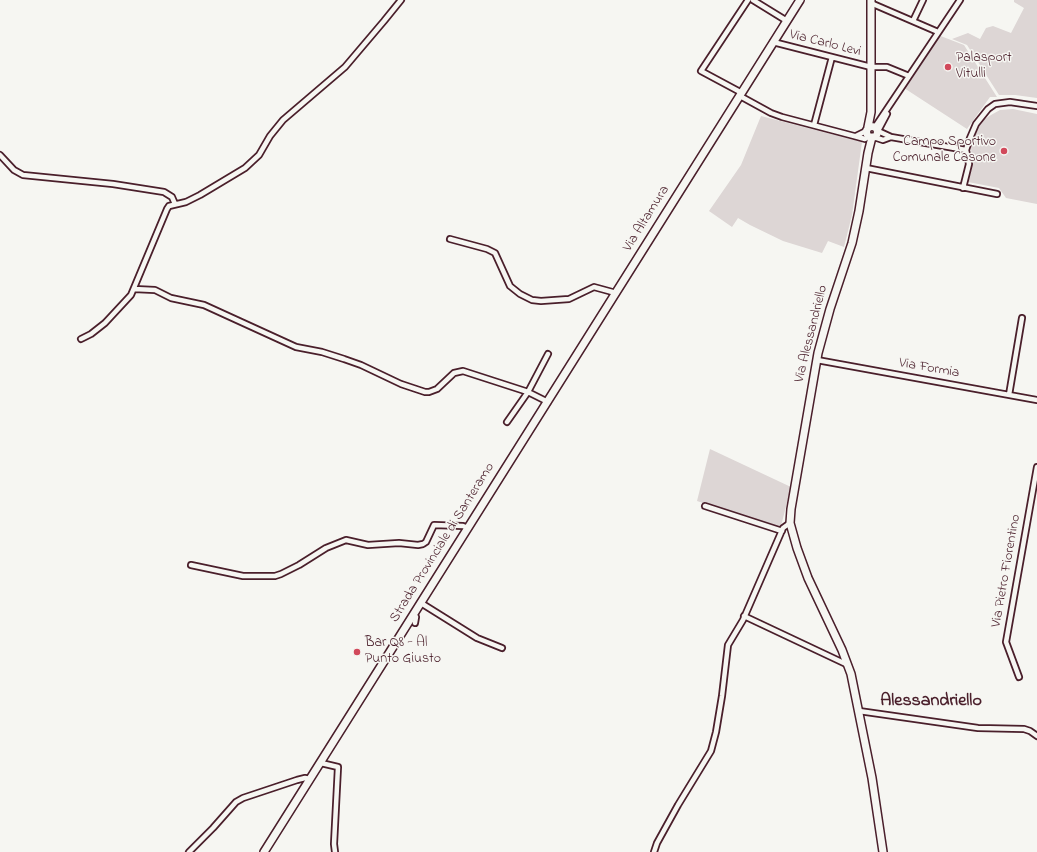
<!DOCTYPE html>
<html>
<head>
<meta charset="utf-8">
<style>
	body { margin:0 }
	canvas { display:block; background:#f6f6f2 }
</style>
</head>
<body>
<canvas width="1037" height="852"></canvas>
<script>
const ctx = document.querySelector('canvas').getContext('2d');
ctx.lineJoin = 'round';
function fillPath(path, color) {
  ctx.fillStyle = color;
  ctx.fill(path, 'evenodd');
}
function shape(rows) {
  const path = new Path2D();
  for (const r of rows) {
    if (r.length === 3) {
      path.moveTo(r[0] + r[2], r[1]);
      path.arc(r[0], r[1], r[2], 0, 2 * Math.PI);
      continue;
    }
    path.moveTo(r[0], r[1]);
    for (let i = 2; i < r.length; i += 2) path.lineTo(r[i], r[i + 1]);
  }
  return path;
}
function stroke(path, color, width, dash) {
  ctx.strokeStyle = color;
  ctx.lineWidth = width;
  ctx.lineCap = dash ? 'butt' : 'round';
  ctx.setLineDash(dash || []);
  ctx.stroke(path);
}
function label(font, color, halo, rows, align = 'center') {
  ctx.font = font + ' "Indie Flower",sans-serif';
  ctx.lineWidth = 3;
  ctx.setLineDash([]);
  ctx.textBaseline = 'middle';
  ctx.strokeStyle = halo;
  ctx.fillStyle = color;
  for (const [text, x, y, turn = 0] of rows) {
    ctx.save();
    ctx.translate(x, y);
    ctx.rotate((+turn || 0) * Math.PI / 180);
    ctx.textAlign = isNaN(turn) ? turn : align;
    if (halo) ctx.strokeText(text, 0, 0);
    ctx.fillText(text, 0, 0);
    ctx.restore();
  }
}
const green = shape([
	[1014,0,1037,0,1037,98,1015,95,999,95,967,45,952,39,968,33,980,39,986,28,993,26,1011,33,1024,8,1014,2],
	[938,35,964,45,997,97,990,97,967,129,904,88],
	[1013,109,1037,114,1037,204,1006,198,999,188,968,182,972,168,971,145,977,129,985,119,991,115,1000,110],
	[761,116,862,142,852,215,844,247,828,241,822,253,783,241,750,225,738,218,732,227,709,211,741,165],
	[710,449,791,487,781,526,777,527,697,501]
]);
const street = shape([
	[753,0,787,21],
	[873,4,938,32],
	[913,21,923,0],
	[773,42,871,67,887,67,909,76],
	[742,93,701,71,748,0],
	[740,96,771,113,782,117,854,136,865,139,869,136],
	[887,114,878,131,891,137,966,150],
	[814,125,832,57],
	[875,127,960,0],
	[856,136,866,131],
	[874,137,883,140,891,137],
	[0,155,14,170,23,175,113,184,164,192,172,197,175,204],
	[866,168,997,194],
	[963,188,969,164,966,150,970,138,976,124,988,109,995,104,1010,102,1037,106],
	[450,239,487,249,495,253,510,286,520,294,532,300,541,301,569,299,594,287,616,293],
	[134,289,155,290,171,298,204,305,296,347,322,352,344,359,361,365,401,384,425,392,429,392,437,389,454,373,463,371,528,392,548,402],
	[81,339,91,334,105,323,131,295,167,209,169,206,186,202,200,195,245,168,259,155,270,136,283,120,345,67,384,21,401,0],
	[817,360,1037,400],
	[1009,395,1022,318],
	[507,422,528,392,548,354],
	[705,506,782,531],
	[191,565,243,576,275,576,281,574,299,565,326,548,346,540,368,545,399,543,418,545,423,544,426,542,434,525,463,526,468,528],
	[421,603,477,638,502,648],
	[413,616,416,617,415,623],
	[744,616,848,665],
	[1019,677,1006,642,1037,467],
	[859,711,978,728,1024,729,1030,731,1037,736],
	[321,763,338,767,334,844,335,852],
	[189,852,213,828,236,802,243,798,297,780,305,778,310,779],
	[654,852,657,843,678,805,711,751,716,732,722,696,728,645,743,620,783,528,790,523]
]);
const secondary = shape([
	[872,132,5.5],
	[868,127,871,112,871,0],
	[872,137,868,153,859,211,852,243,830,309,818,353,791,509,790,523,797,548,808,578,842,650,851,674,872,778,883,852],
	[264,852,800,0]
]);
const markers = [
	[948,67,4,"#d1495b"],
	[1004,151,4,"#d1495b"],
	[357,652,4,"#d1495b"]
];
const streetNames = [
	["Via Carlo Levi",825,44,14],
	["Via Altamura",647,219,-58],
	["Via Alessandriello",812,334,-76],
	["Via Formia",929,369,10],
	["Strada Provinciale di Santeramo",443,543,-58],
	["Via Pietro Fiorentino",1007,571,-80]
];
const poiNames = [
	["Palasport",956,59],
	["Vitulli",956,75],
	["Campo Sportivo",996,143,"right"],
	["Comunale Casone",996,159,"right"],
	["Bar Q8 - Al",365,644],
	["Punto Giusto",365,660]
];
const districtNames = [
	["Alessandriello",931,702]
];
fillPath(green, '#ddd6d5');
stroke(street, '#4a1f2b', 8);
stroke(secondary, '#4a1f2b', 10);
stroke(street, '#f6f6f2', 4.5);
stroke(secondary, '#f6f6f2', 7);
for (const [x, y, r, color] of markers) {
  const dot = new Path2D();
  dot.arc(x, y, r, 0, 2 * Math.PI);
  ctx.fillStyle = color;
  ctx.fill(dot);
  stroke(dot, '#f6f6f2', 1.5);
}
label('14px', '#4a1f2b', '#f6f6f2', streetNames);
label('14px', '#4a1f2b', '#f6f6f2', poiNames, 'left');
label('bold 18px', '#4a1f2b', '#f6f6f2', districtNames);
</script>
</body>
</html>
